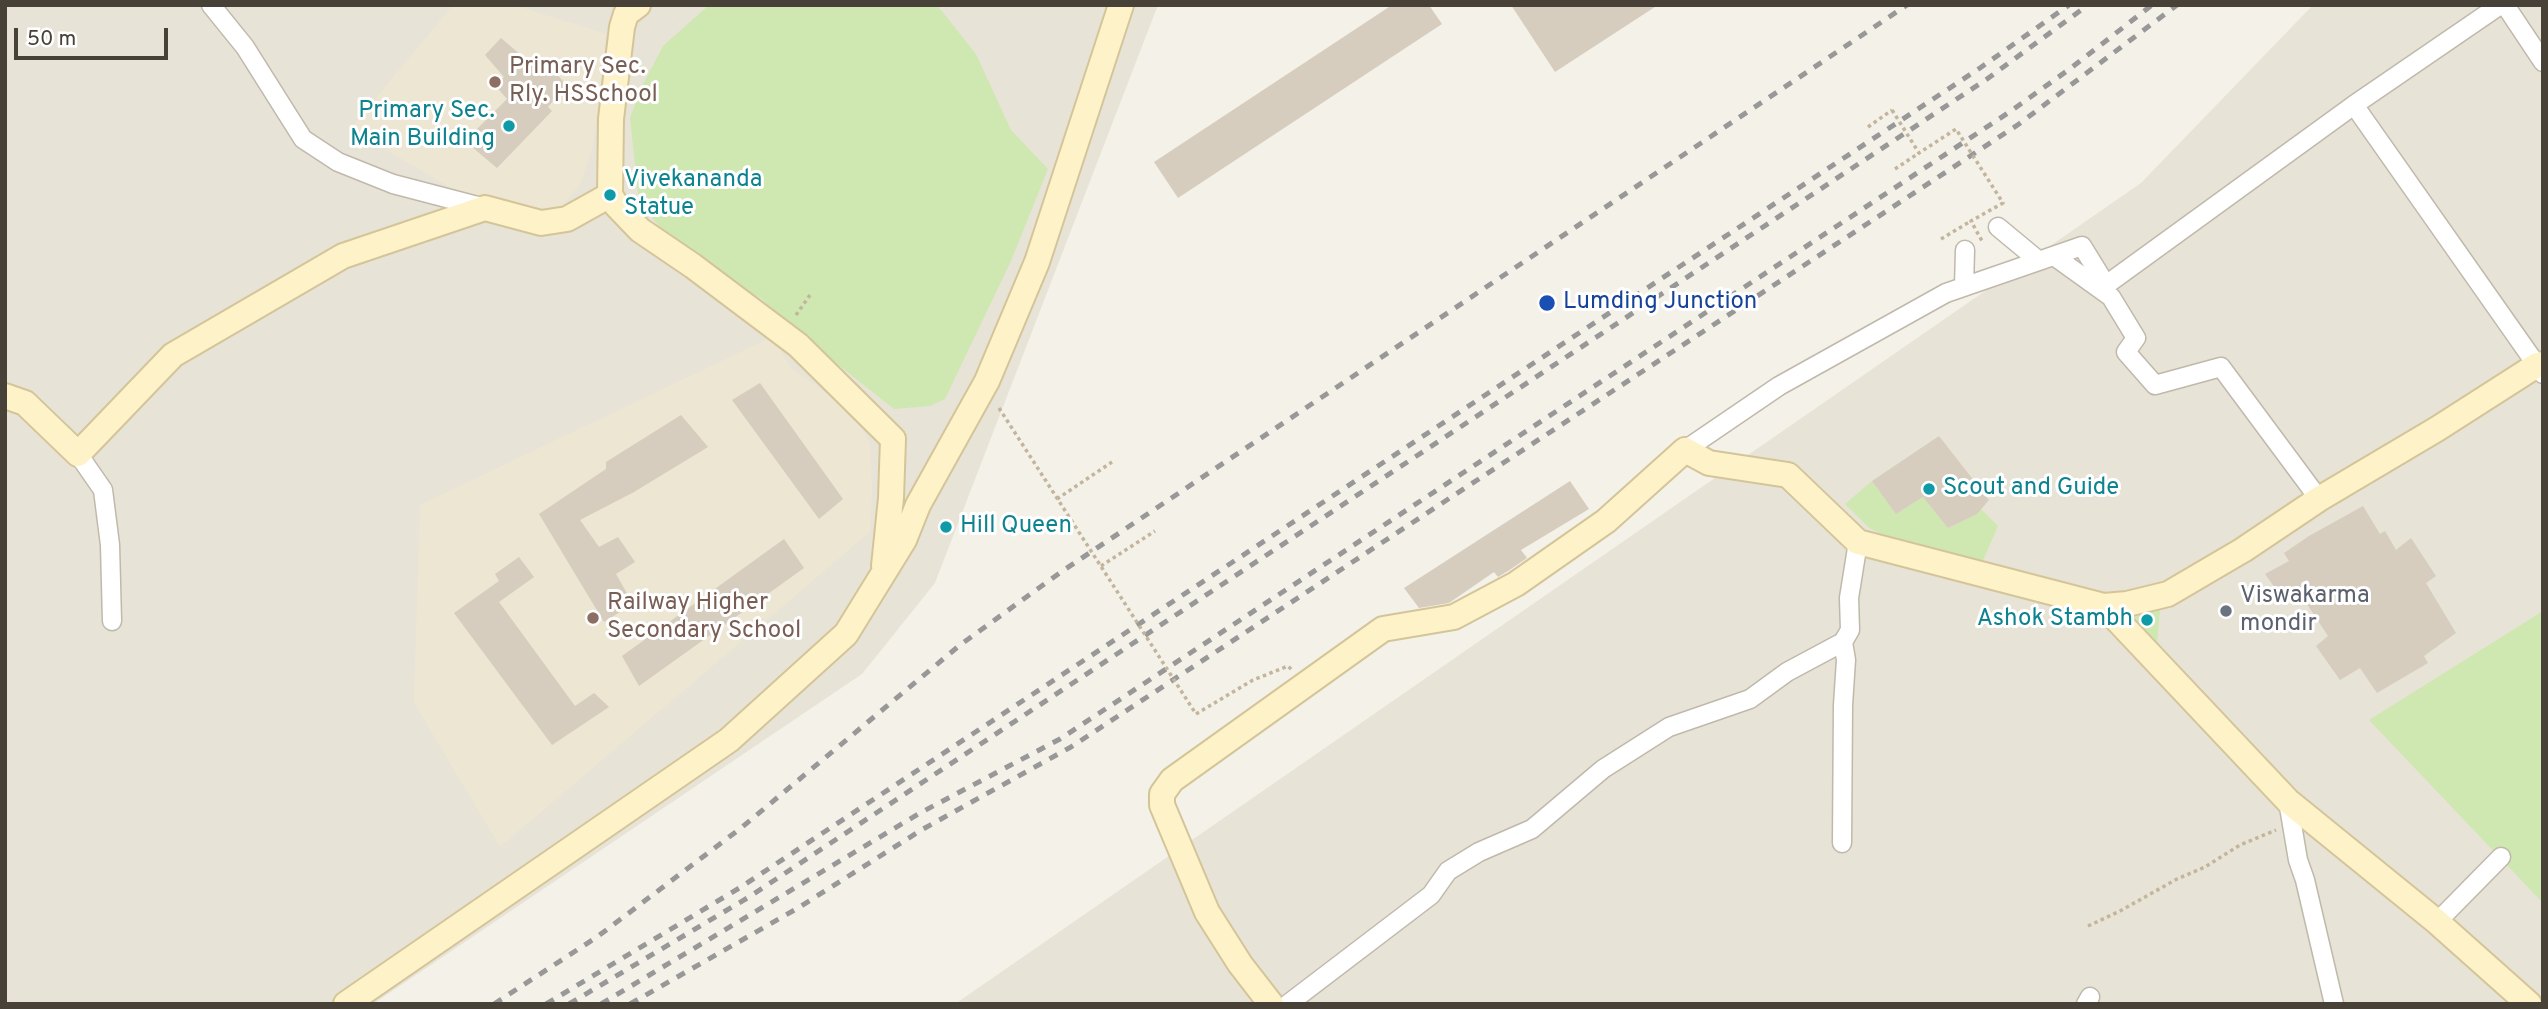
<!DOCTYPE html>
<html>
<head>
<meta charset="utf-8">
<style>
	body { margin:0 }
	#map { position:relative; width:2548px; height:1009px; overflow:hidden; background:#f4f1e9; font-family:Overpass,sans-serif }
	canvas { display:block }
	.frame { position:absolute; inset:0; border:7px solid #484137; pointer-events:none }
	.scale { position:absolute; left:14px; top:28px; width:154px; height:32px; box-sizing:border-box; border:4px solid #484137; border-top:0; padding-left:9px; font-size:21px; line-height:24px; white-space:nowrap; color:#484137; -webkit-text-stroke:5px #fff; paint-order:stroke }
</style>
</head>
<body>
<div id="map">
<canvas width="2548" height="1009"></canvas>
<div class="frame"></div>
<div class="scale">50 m</div>
</div>
<script>
const ctx = document.querySelector('canvas').getContext('2d');
ctx.lineJoin = 'round';
function fillPath(path, color) {
  ctx.fillStyle = color;
  ctx.fill(path, 'evenodd');
}
function shape(rows) {
  const path = new Path2D();
  for (const r of rows) {
    path.moveTo(r[0], r[1]);
    for (let i = 2; i < r.length; i += 2) path.lineTo(r[i], r[i + 1]);
  }
  return path;
}
function stroke(path, color, width, dash) {
  ctx.strokeStyle = color;
  ctx.lineWidth = width;
  ctx.lineCap = dash ? 'butt' : 'round';
  ctx.setLineDash(dash || []);
  ctx.stroke(path);
}
function label(font, color, halo, rows, align = 'center') {
  ctx.font = font + ' Overpass,sans-serif';
  ctx.lineWidth = 6;
  ctx.setLineDash([]);
  ctx.textBaseline = 'middle';
  ctx.strokeStyle = halo;
  ctx.fillStyle = color;
  for (const [text, x, y, turn = 0] of rows) {
    ctx.save();
    ctx.translate(x, y);
    ctx.rotate((+turn || 0) * Math.PI / 180);
    ctx.textAlign = isNaN(turn) ? turn : align;
    if (halo) ctx.strokeText(text, 0, 0);
    ctx.fillText(text, 0, 0);
    ctx.restore();
  }
}
const residential = shape([
	[5,5,1158,5,935,583,862,674,373,1004,5,1004],
	[2313,5,2543,5,2543,1004,955,1004,2141,183]
]);
const education = shape([
	[453,5,514,5,606,34,593,146,581,183,561,209,537,213,485,208,350,129],
	[772,337,792,369,850,409,870,443,872,490,870,532,500,847,414,703,420,505]
]);
const green = shape([
	[709,5,937,5,976,54,1011,130,1048,169,1011,261,945,399,930,406,894,409,798,333,761,298,737,286,700,255,668,236,642,206,638,194,630,118,641,88,663,46],
	[1872,481,1896,514,1923,497,1948,528,1977,514,1981,509,1998,526,1982,563,1897,543,1868,527,1845,504],
	[2158,601,2160,610,2157,645,2122,613],
	[2543,611,2543,903,2369,720]
]);
const building = shape([
	[1392,5,1429,5,1442,24,1178,198,1154,162],
	[1511,5,1658,5,1555,72],
	[501,38,543,74,552,68,566,85,548,107,552,111,497,168,465,141,507,99,495,85,504,77,485,55],
	[760,383,843,499,819,519,732,400],
	[681,415,708,447,634,492,580,520,599,547,618,537,635,562,616,574,633,604,604,622,539,514,606,469,606,462],
	[1939,436,1989,500,1977,514,1948,528,1923,497,1896,514,1872,481],
	[1570,481,1589,509,1521,550,1527,558,1508,571,1498,577,1494,572,1449,603,1419,608,1404,588],
	[2363,506,2380,534,2385,531,2396,550,2411,538,2436,576,2426,583,2456,633,2424,656,2428,663,2377,693,2360,668,2340,680,2316,646,2328,636,2299,592,2286,603,2265,574,2289,561,2284,553,2309,536],
	[784,539,804,568,639,686,622,656],
	[519,557,534,577,499,602,575,706,594,693,609,707,552,745,454,613,499,581,495,574]
]);
const path = shape([
	[1868,127,1892,110],
	[1895,169,1919,153],
	[1941,239,1971,221],
	[796,315,810,295],
	[1057,499,1112,462],
	[1101,566,1155,531],
	[1196,714,1253,680,1288,666,1292,670],
	[2088,926,2120,911,2177,879,2205,867,2240,845,2276,830]
]);
const street = shape([
	[211,5,245,47,303,139,338,162,393,184,485,208],
	[2505,5,2543,62],
	[2354,105,2543,374],
	[1998,227,2039,261],
	[2054,256,2111,297,2136,338,2126,352,2155,385,2221,367,2319,499],
	[1964,287,1965,250],
	[1685,450,1779,386,1946,293,2082,246,2106,285,2354,105,2500,5],
	[78,454,103,490,110,545,112,621],
	[2288,801,2298,860,2305,880,2334,1004],
	[1842,843,1843,705,1846,660,1843,642],
	[2437,922,2501,857],
	[1288,1004,1431,895,1448,871,1479,852,1532,829,1603,769,1669,727,1750,699,1787,672,1843,642,1850,630,1849,598,1858,542],
	[2086,1004,2090,997]
]);
const secondary = shape([
	[638,5,626,14,622,27,611,119,610,195,617,206,640,230,693,266,798,345,893,439,891,498,884,566],
	[5,396,25,403,78,454,173,355,343,256,485,208,541,223,567,219,610,195],
	[2104,606,2127,604,2168,594,2243,550,2319,499,2437,429,2537,365,2543,364],
	[346,1004,729,740,846,634,904,540,918,505,987,381,1037,262,1121,5],
	[1271,1004,1240,964,1207,912,1162,805,1162,794,1172,780,1383,629,1454,617,1516,584,1606,521,1685,450,1709,463,1788,475,1858,542,2104,606,2288,801,2437,922,2529,1004]
]);
const rail = shape([
	[494,1004,597,937,741,828,960,645,1061,572,1907,5],
	[546,1004,741,887,1980,68,2069,5],
	[569,1004,749,897,1987,79,2088,5],
	[601,1004,920,813,1060,739,2011,111,2071,68,2152,5],
	[630,1004,798,908,923,829,1071,747,2019,124,2177,5]
]);
const pathBridge = shape([
	[1892,110,1919,153,1956,129,2003,203,1971,221,1982,241],
	[999,408,1196,714]
]);
const markers = [
	[495,82,7,"#8d6e63"],
	[509,126,7,"#0f9aa8"],
	[610,195,7,"#0f9aa8"],
	[1547,303,9,"#1a4fb4"],
	[1929,489,7,"#0f9aa8"],
	[946,527,7,"#0f9aa8"],
	[2226,611,7,"#6b7280"],
	[593,618,7,"#8d6e63"],
	[2147,620,7,"#0f9aa8"]
];
const educationNames = [
	["Primary Sec.",509,68],
	["Rly. HSSchool",509,96],
	["Railway Higher",607,604],
	["Secondary School",607,632]
];
const cultureNames = [
	["Primary Sec.",495,112,"right"],
	["Main Building",495,140,"right"],
	["Vivekananda",624,181],
	["Statue",624,209],
	["Scout and Guide",1943,489],
	["Hill Queen",960,527],
	["Ashok Stambh",2133,620,"right"]
];
const transitNames = [
	["Lumding Junction",1563,303]
];
const worshipNames = [
	["Viswakarma",2240,597],
	["mondir",2240,625]
];
fillPath(residential, '#e8e3d7');
fillPath(education, '#ede6d3');
fillPath(green, '#cfe8b2');
fillPath(building, '#d6cdbe');
stroke(street, '#c0b9ab', 21);
stroke(secondary, '#d4c599', 28);
stroke(path, '#c2b59c', 3.5, [3.5, 3.5]);
stroke(street, '#fff', 18);
stroke(secondary, '#fef2c9', 24);
stroke(rail, '#989898', 5, [9, 9]);
stroke(pathBridge, '#c2b59c', 3.5, [3.5, 3.5]);
for (const [x, y, r, color] of markers) {
  const dot = new Path2D();
  dot.arc(x, y, r, 0, 2 * Math.PI);
  ctx.fillStyle = color;
  ctx.fill(dot);
  stroke(dot, '#fff', 2.5);
}
label('24px', '#785e54', '#fff', educationNames, 'left');
label('24px', '#0d838f', '#fff', cultureNames, 'left');
label('24px', '#164399', '#fff', transitNames, 'left');
label('24px', '#5b616d', '#fff', worshipNames, 'left');
</script>
</body>
</html>
